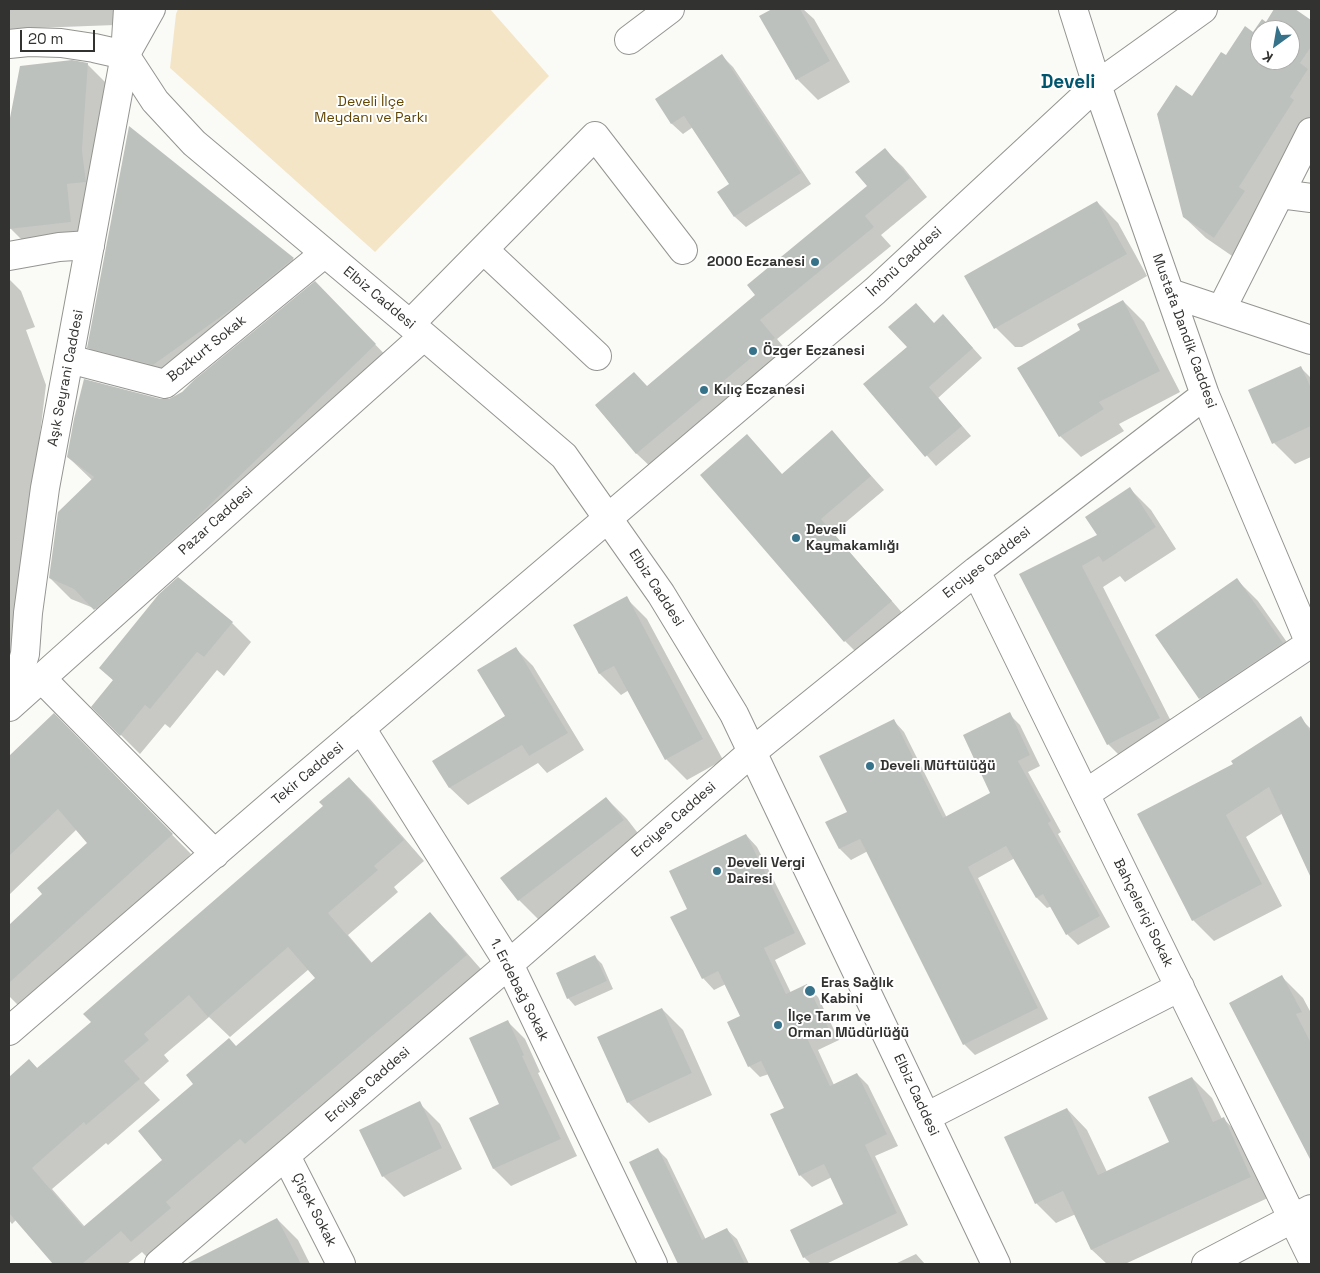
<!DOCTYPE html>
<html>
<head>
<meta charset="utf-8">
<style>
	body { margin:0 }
	#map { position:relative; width:1320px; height:1273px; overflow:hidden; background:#fafbf7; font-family:"Space Grotesk",sans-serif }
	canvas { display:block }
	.frame { position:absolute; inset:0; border:10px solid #323230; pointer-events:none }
	.north { position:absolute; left:1250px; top:20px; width:50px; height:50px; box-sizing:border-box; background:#fff; border:1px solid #adadac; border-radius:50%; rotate:212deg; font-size:14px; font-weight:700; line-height:20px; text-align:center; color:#323230 }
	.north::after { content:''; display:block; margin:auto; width:18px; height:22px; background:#367289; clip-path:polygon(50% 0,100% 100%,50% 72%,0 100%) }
	.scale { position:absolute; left:20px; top:30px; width:75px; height:22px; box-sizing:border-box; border:2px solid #323230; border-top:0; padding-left:6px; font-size:15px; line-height:18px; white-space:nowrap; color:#323230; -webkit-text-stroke:4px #fff; paint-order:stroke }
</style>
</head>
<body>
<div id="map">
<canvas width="1320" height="1273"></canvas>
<div class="frame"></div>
<div class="north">K</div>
<div class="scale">20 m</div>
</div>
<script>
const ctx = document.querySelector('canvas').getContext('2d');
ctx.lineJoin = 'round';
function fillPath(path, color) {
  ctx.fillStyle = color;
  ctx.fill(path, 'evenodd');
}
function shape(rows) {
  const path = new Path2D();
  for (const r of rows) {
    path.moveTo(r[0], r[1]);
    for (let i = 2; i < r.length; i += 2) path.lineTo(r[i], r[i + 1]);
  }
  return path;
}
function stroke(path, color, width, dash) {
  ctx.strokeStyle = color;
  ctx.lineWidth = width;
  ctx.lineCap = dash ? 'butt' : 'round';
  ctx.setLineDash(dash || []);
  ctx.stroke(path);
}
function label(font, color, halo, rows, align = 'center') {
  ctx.font = font + ' "Space Grotesk",sans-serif';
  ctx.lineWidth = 4;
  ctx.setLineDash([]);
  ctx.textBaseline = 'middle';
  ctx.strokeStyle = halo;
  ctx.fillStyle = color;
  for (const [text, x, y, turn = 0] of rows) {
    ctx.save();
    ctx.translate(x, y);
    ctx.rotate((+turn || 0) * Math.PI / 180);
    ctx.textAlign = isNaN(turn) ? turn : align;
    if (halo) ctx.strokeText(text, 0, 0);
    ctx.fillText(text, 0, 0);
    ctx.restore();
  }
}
const green = shape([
	[178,9,490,9,549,76,375,252,170,68,176,14]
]);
const shadow = shape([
	[9,9,117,9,115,25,9,29],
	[774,9,803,9,814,19,850,82,818,100,797,79,761,16],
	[1276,9,1292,9,1311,21,1311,119,1235,258,1206,238,1184,217,1192,98,1226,56,1266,23],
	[1260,30,1290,30,1290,60,1260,60],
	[722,56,733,67,811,184,746,227,735,217,731,184,693,127,683,134,672,124,656,99],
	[87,64,108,85,91,243,31,249,10,228,9,214,9,129,21,67],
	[130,129,293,259,314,280,254,329,174,385,109,368,88,347],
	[885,150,903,167,927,197,881,235,891,246,777,339,791,356,655,471,637,454,596,406,647,387,757,295,869,187],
	[1097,202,1118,223,1147,276,1022,347,1015,347,993,325],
	[9,279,21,291,35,327,26,330,46,385,9,689],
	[1123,301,1144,322,1180,392,1119,424,1124,431,1081,457,1060,436,1082,330],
	[336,304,396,366,212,544,116,630,96,609,71,599,50,578,92,480,68,457,161,400,169,400],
	[934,324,952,325,982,358,938,398,971,436,936,466,865,384],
	[1301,368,1311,378,1311,457,1295,464,1274,443],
	[832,432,884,490,833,533,904,615,859,655,845,641,702,475,747,436,782,475],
	[1130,489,1151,510,1176,549,1125,582,1120,576,1103,587,1180,739,1129,765,1108,744,1021,575,1099,536],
	[1237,580,1258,601,1303,665,1221,719,1200,698],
	[626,598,647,619,723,760,687,780,666,759,629,690,621,695,600,674,574,626],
	[232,623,251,642,224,676,217,670,170,728,165,724,140,754,93,707,114,681,100,668],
	[516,649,533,666,584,750,547,773,538,763,468,805,450,788,434,761,507,717],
	[1009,714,1020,725,1040,766,1028,772,1061,832,1058,834,1110,927,1078,945,1067,934,1052,906,1047,908,1037,898,1015,858,978,878,1048,1019,975,1055,964,1044,868,851,851,860,840,849,827,823,849,812,894,721,904,732,947,818,992,793],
	[54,715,191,854,21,1008,9,996,9,926,44,895,89,843,77,829,9,895,9,758],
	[1300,718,1311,729,1311,875,1283,813,1246,837,1282,906,1214,941,1193,920,1235,764],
	[349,778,370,799,424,861,394,887,398,892,348,935,372,963,430,914,451,935,487,976,153,1263,142,1252,127,1264,55,1264,16,1220,12,1224,9,1220,9,1078,29,1060,38,1069,92,1022,325,807],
	[309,969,317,978,164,1160,85,1227,52,1189,106,1143,108,1145,160,1100,144,1083,169,1061,164,1055,209,1017,230,1037],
	[606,798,627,819,644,841,540,921,519,900,502,879],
	[746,835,757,847,806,944,775,960,791,993,807,986,818,997,839,1040,818,1050,834,1085,857,1074,868,1085,898,1146,875,1156,908,1225,826,1264,811,1264,804,1257,791,1231,845,1205,832,1177,812,1187,800,1175,771,1115,785,1108,769,1074,760,1077,749,1066,741,1017,726,984,714,990,703,978,689,909],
	[595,957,602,964,613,989,575,1006,568,998,557,974],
	[1282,977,1303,998,1311,1013,1311,1152,1304,1145],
	[662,1009,683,1030,712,1095,649,1123,628,1102],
	[508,1022,525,1039,540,1072,538,1073,577,1156,511,1186,494,1169,471,1118,501,1104],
	[1192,1078,1212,1098,1222,1119,1223,1118,1243,1139,1270,1197,1125,1264,1107,1264,1092,1250,1076,1214,1056,1223,1036,1203,1067,1109,1087,1130,1107,1172,1171,1142],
	[419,1103,440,1124,462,1169,404,1197,383,1176],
	[658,1150,667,1159,706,1240,727,1230,737,1239,749,1264,680,1264,631,1163],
	[277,1219,298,1240,310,1264,203,1264],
	[916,1254,925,1264,895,1264]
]);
const building = shape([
	[772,9,800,9,830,61,796,80,759,16],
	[1274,9,1295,9,1311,20,1311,47,1300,63,1308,69,1290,97,1294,100,1239,187,1245,191,1214,238,1183,217,1157,114,1176,85,1192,96,1221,52,1226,55,1245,26,1253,32,1262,19,1266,22],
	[1260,30,1290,30,1290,60,1260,60],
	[722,54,801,173,734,217,717,192,729,184,684,116,671,124,655,99],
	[72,60,88,63,82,150,86,182,67,184,71,222,9,229,9,123,20,66],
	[129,126,294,258,233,308,153,365,87,348],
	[885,148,910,178,865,216,874,227,760,320,775,338,636,454,595,405,634,372,647,386,755,295,747,285,867,186,855,172],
	[1097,201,1127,254,994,329,964,276],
	[315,281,376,344,191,523,94,610,74,589,49,578,58,512,94,477,67,457,74,419,84,379,161,399,169,399,182,392,194,380],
	[1123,300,1160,371,1099,402,1104,409,1059,437,1017,368,1080,330,1077,324],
	[916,303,934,323,943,314,973,348,929,387,962,426,925,457,863,384,907,347,888,327],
	[1301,366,1311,388,1311,426,1272,444,1248,390],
	[832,430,871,476,821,519,892,601,844,642,700,475,747,434,782,474],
	[1130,487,1156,527,1103,562,1099,556,1082,566,1160,718,1107,745,1019,574,1097,535,1085,517],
	[178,577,233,622,204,657,197,652,150,709,145,705,120,736,91,707,113,680,99,668,159,594],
	[1237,578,1283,643,1199,699,1155,635],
	[627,596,703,739,665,760,614,666,599,674,573,625],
	[516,647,568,733,529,756,522,745,449,788,432,761,505,716,477,670],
	[1010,712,1030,755,1018,761,1051,821,1048,823,1100,916,1066,935,1043,894,1036,898,1006,846,968,867,1038,1008,963,1045,860,839,839,849,825,822,847,812,819,756,894,719,943,818,990,793,963,735],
	[54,713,173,834,9,983,9,925,42,894,37,888,87,843,58,809,9,856,9,756],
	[1301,716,1311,733,1311,878,1269,787,1226,815,1262,884,1192,921,1137,814,1233,764,1231,761],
	[349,777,404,840,374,866,378,870,328,913,371,963,430,912,467,955,245,1144,240,1139,166,1202,171,1208,131,1242,121,1231,82,1264,53,1264,9,1213,9,1077,29,1059,37,1068,91,1022,83,1014,323,806,319,802],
	[288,947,315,978,236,1046,229,1038,186,1075,193,1084,138,1131,162,1160,83,1227,32,1168,84,1122,86,1125,140,1079,124,1061,149,1040,144,1034,189,995,208,1017],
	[606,797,624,820,518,901,500,878],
	[746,834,795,933,764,948,786,994,807,984,829,1029,807,1038,830,1086,857,1073,887,1134,865,1145,897,1213,803,1258,790,1230,843,1204,824,1164,799,1176,770,1114,784,1108,761,1061,748,1067,727,1022,740,1016,718,971,702,979,670,917,687,909,669,871],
	[595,955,607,981,567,999,556,973],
	[1282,975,1302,1012,1296,1014,1311,1043,1311,1161,1229,1003],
	[662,1008,692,1073,627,1103,597,1037],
	[508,1020,524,1055,522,1056,561,1139,493,1169,469,1118,499,1104,469,1038],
	[1192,1077,1213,1122,1224,1117,1251,1177,1091,1250,1063,1191,1035,1204,1004,1137,1067,1108,1098,1175,1169,1142,1148,1097],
	[420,1101,442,1148,382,1177,359,1130],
	[658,1148,702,1240,727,1228,745,1264,678,1264,629,1162],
	[277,1218,301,1264,186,1264]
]);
const minor = shape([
	[1073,9,1097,85,1205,395,1311,646],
	[629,40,670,9],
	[9,44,29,42,61,43,94,48,125,55,155,101,194,143,424,336,564,456,661,594,734,714,996,1264],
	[1280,194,1311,198],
	[484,250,597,356],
	[9,256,59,247,90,245],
	[1170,293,1311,340],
	[1221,310,1311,132],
	[410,324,595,136,683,250],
	[69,359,165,384,325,253],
	[976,571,1311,1256],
	[41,678,215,854],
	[9,707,424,336],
	[361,728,509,964,653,1264],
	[1085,794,1311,643],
	[9,1031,279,798,875,291,1097,85,1203,9],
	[926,1117,1180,987],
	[286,1156,341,1264],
	[159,1264,509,964,752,752,976,571,1205,395],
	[1206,1264,1311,1209]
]);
const major = shape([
	[128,50,151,9],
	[9,701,19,674,25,654,28,613,45,488,125,55,128,9]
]);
const markers = [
	[815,262,5,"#367289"],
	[753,351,5,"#367289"],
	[704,390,5,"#367289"],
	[796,538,5,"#367289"],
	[870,766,5,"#367289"],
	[717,871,5,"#367289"],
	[810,991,6,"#367289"],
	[778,1025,5,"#367289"]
];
const parkNames = [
	["Develi İlçe",371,102],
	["Meydanı ve Parkı",371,118]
];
const poiNames = [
	["2000 Eczanesi",805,262,"right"],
	["Özger Eczanesi",763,351],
	["Kılıç Eczanesi",714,390],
	["Develi",806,530],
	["Kaymakamlığı",806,546],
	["Develi Müftülüğü",880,766],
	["Develi Vergi",727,863],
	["Dairesi",727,879],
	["Eras Sağlık",821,983],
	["Kabini",821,999],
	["İlçe Tarım ve",788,1017],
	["Orman Müdürlüğü",788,1033]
];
const streetNames = [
	["İnönü Caddesi",905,262,-43],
	["Elbiz Caddesi",379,298,40],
	["Mustafa Dandik Caddesi",1184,331,70],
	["Bozkurt Sokak",207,349,-39],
	["Aşık Seyrani Caddesi",66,378,-79],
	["Pazar Caddesi",216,521,-42],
	["Erciyes Caddesi",987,563,-38],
	["Elbiz Caddesi",656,588,57],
	["Tekir Caddesi",308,774,-40],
	["Erciyes Caddesi",674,820,-41],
	["Bahçeleriçi Sokak",1143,913,64],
	["1. Erdebağ Sokak",519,990,63],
	["Erciyes Caddesi",368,1085,-41],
	["Elbiz Caddesi",916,1095,65],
	["Çiçek Sokak",314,1210,63]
];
const districtNames = [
	["Develi",1068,83]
];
fillPath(green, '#f5e5c7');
fillPath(shadow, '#0003');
fillPath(building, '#bdc1bd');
stroke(minor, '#949591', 30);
stroke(major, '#949591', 30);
stroke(minor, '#fff', 28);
stroke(major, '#fff', 28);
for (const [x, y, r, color] of markers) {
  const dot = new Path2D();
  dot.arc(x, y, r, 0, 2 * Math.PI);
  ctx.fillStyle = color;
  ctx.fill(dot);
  stroke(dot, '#fff', 2);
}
label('14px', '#614500', '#fff', parkNames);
label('bold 14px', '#323230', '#fff', poiNames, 'left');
label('14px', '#323230', '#fff', streetNames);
label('bold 19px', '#00556e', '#fff', districtNames);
</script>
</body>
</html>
